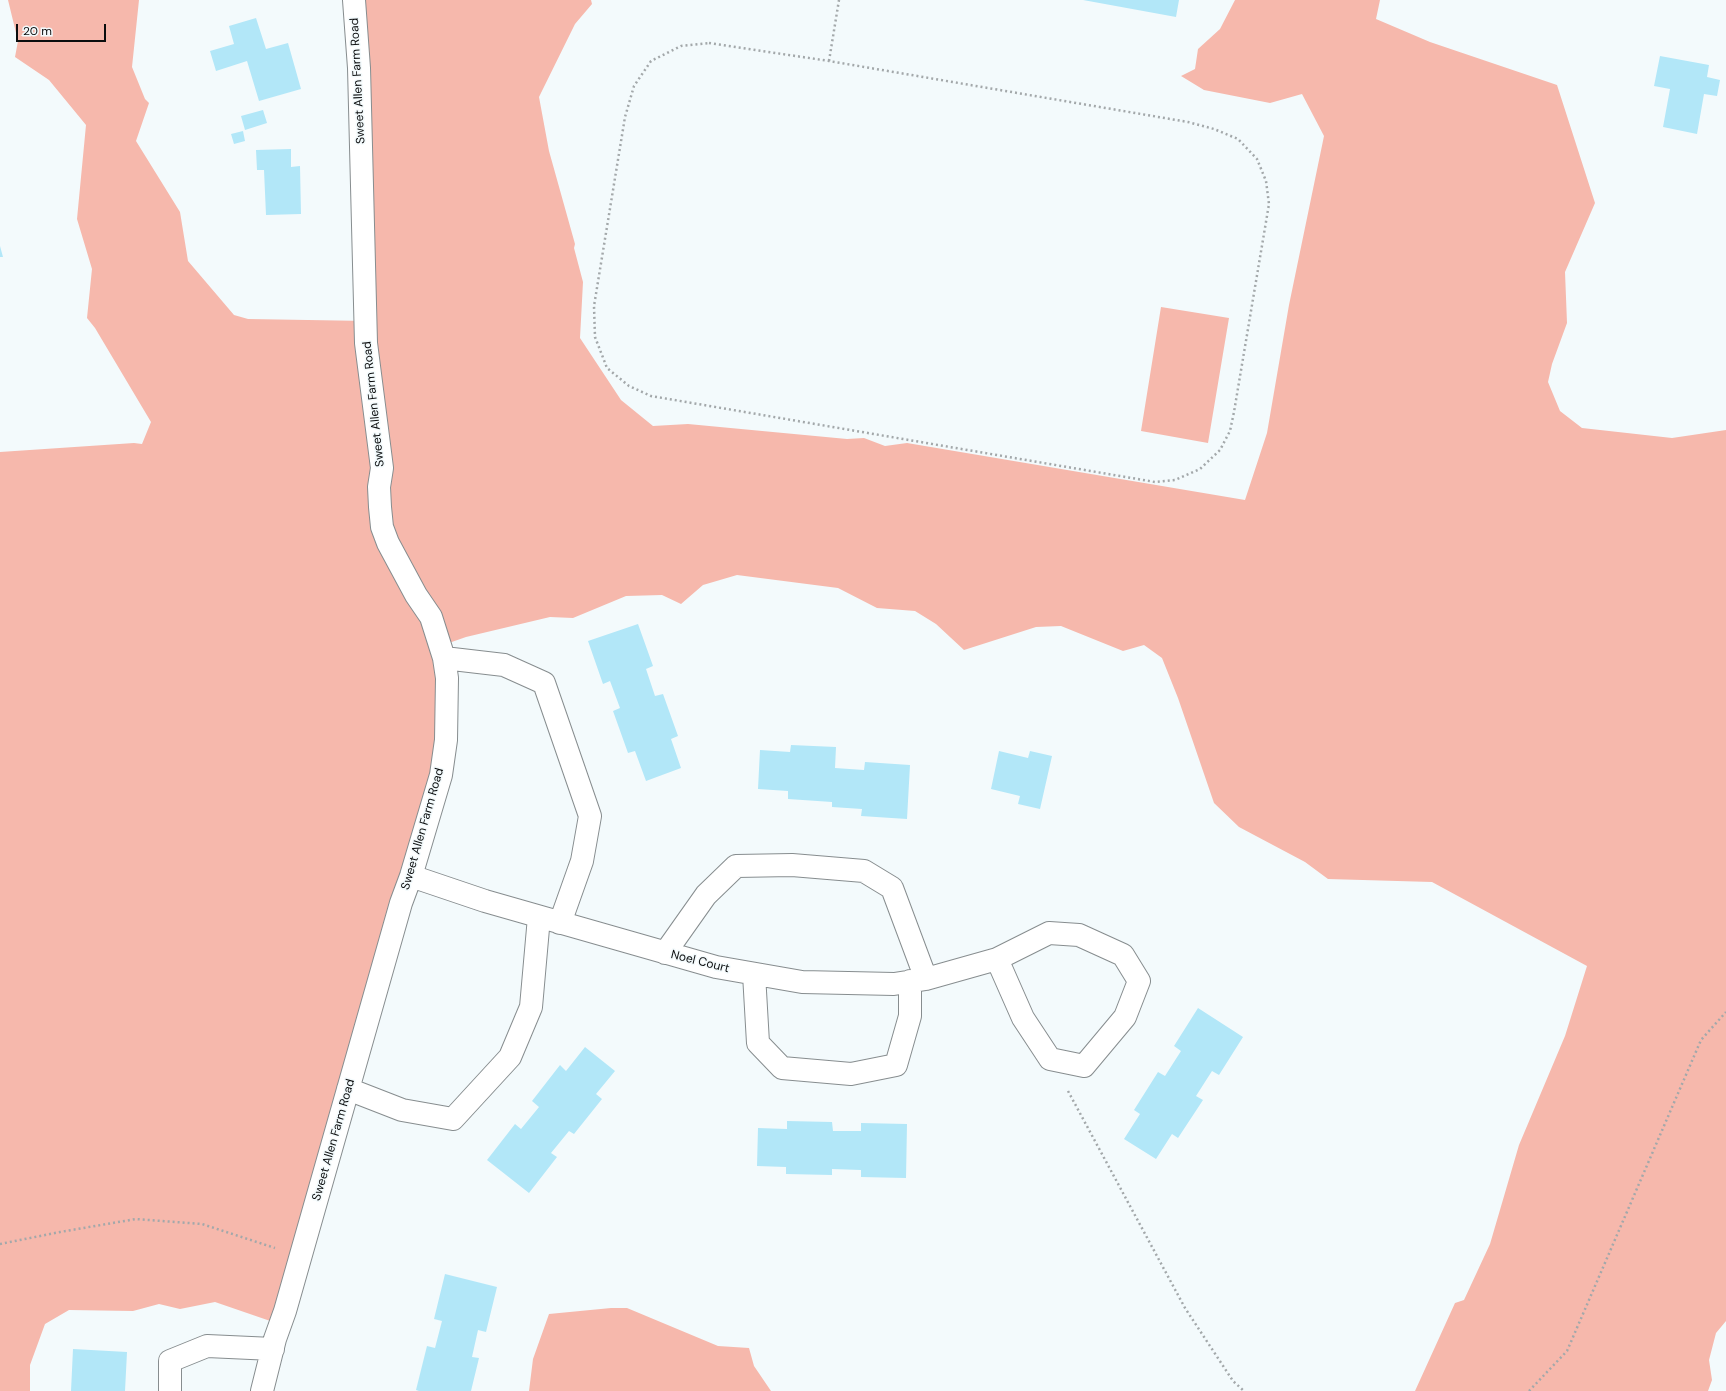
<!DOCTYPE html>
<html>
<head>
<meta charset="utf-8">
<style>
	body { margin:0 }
	#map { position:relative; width:1726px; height:1391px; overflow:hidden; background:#f3fafc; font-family:"DM Sans",sans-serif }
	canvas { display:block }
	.scale { position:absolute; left:16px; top:24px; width:90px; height:18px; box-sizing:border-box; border:2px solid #0b0d0e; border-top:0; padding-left:5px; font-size:12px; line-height:14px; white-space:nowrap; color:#0b0d0e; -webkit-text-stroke:3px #f3fafc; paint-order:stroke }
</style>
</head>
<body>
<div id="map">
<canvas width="1726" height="1391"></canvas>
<div class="scale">20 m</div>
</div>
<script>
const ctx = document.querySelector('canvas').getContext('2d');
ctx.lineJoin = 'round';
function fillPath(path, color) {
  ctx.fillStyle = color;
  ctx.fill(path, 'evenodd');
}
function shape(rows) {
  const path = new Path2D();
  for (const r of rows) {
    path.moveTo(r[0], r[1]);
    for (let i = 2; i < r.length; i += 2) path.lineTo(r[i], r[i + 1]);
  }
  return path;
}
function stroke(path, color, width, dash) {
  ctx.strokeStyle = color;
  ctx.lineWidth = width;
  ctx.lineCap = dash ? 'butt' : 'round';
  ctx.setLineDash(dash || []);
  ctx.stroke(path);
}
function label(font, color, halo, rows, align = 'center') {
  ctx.font = font + ' "DM Sans",sans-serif';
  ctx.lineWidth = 3;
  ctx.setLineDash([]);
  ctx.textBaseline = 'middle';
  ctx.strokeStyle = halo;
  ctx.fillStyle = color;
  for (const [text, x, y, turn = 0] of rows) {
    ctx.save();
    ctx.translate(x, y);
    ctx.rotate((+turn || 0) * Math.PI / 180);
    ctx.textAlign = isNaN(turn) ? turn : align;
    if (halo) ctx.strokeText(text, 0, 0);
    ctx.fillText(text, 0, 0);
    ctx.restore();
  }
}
const green = shape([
	[8,0,139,0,132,67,145,99,149,103,136,141,180,212,188,261,234,315,248,319,367,321,357,0,591,0,592,4,575,24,539,97,549,151,575,244,574,248,583,282,580,338,621,400,653,426,688,424,847,439,864,438,885,446,907,443,1245,500,1267,433,1289,305,1324,136,1302,94,1270,103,1204,90,1181,76,1195,69,1198,49,1220,29,1235,0,1380,0,1376,19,1430,42,1557,85,1595,203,1565,272,1567,323,1552,364,1548,382,1560,411,1582,428,1672,438,1726,430,1726,1321,1716,1333,1709,1360,1712,1380,1708,1391,1415,1391,1455,1303,1464,1300,1490,1244,1519,1145,1565,1036,1587,966,1432,882,1328,879,1305,862,1239,827,1214,803,1178,698,1162,658,1144,645,1123,651,1061,626,1036,627,964,650,936,624,915,611,877,608,838,588,737,575,703,585,681,604,662,595,626,596,573,618,550,617,466,637,446,644,450,717,279,1324,215,1302,180,1309,159,1304,133,1311,69,1310,45,1324,30,1365,30,1391,0,1391,0,452,134,443,142,444,151,422,95,328,87,318,92,269,77,219,86,125,49,80,15,57,18,41],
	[1161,307,1229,318,1208,443,1141,431],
	[611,1308,627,1308,718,1346,749,1348,754,1366,771,1391,529,1391,533,1359,549,1314]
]);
const building = shape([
	[1083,0,1179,0,1176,17],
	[256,18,266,49,288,43,301,89,259,101,247,61,216,71,210,51,234,44,229,26],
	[1660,56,1709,65,1707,77,1720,80,1717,96,1704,94,1697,134,1663,127,1670,89,1654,86],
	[263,110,267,123,245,130,241,116],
	[243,131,245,141,234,144,231,134],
	[291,149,291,167,300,166,301,214,266,215,264,170,257,170,256,150],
	[0,246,3,257,0,257],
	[638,624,653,666,646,669,655,696,663,694,678,736,671,739,681,768,646,781,635,751,628,753,613,711,620,708,610,681,603,684,588,641],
	[791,745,836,747,835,768,864,770,865,762,910,765,907,819,861,816,862,809,832,807,832,802,788,799,788,791,758,789,760,750,790,752],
	[999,751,1028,758,1030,751,1052,756,1040,809,1018,804,1020,796,991,789],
	[1198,1008,1243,1037,1219,1075,1212,1071,1196,1096,1203,1100,1178,1138,1172,1134,1156,1159,1124,1139,1140,1114,1134,1110,1158,1072,1165,1076,1181,1051,1174,1046],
	[585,1047,615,1071,596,1094,602,1099,574,1134,569,1131,551,1153,557,1157,529,1193,487,1160,515,1124,521,1129,539,1107,532,1101,560,1065,566,1071],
	[787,1121,832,1122,833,1131,861,1131,861,1123,907,1124,906,1178,861,1177,861,1170,832,1169,832,1175,786,1174,786,1167,757,1166,758,1128,787,1129],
	[445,1274,497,1287,486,1332,478,1330,472,1357,479,1358,471,1391,419,1391,416,1390,427,1346,435,1348,442,1321,434,1319],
	[73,1349,127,1352,125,1391,71,1391]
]);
const path = shape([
	[709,43,829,61,1188,122,1214,129,1238,139,1257,159,1266,181,1269,204,1234,412,1230,431,1220,450,1200,469,1175,480,1155,482,651,396,629,386,607,368,595,337,594,306,625,117,634,86,651,61,681,46,709,43],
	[829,61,839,0],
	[1068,1091,1185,1308,1233,1381,1244,1391],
	[0,1244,60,1232,136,1219,202,1224,275,1248],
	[1529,1391,1567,1351,1701,1040,1726,1012]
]);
const minor = shape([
	[444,658,504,665,544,683,590,816,582,861,560,923],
	[411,876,485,901,716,967,802,982,894,984,926,979,997,959,1049,933,1079,935,1123,955,1139,981,1125,1017,1084,1066,1050,1059,1023,1018,997,959],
	[665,953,706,895,736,866,792,865,864,871,892,888,926,979],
	[754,974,758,1043,782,1068,851,1074,896,1065,910,1016,910,981],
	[348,1089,402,1110,453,1119,510,1057,531,1007,539,917],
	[170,1391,170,1361,207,1346,273,1349],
	[262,1391,275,1339,285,1311,401,903,411,876,441,775,446,740,447,678,444,658,431,617,416,595,388,543,382,527,380,507,379,487,382,468,366,343,359,68,354,0]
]);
const streetNames = [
	["Sweet Allen Farm Road",358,81,-93],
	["Sweet Allen Farm Road",374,404,-96],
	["Sweet Allen Farm Road",423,829,-74],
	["Noel Court",700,962,14],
	["Sweet Allen Farm Road",334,1140,-74]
];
fillPath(green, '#f6b8ac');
fillPath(building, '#b2e7f8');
stroke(minor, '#878d8f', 24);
stroke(path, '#a3a8aa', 2.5, [2, 3]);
stroke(minor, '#fff', 22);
label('12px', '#0b0d0e', '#f3fafc', streetNames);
</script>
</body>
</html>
